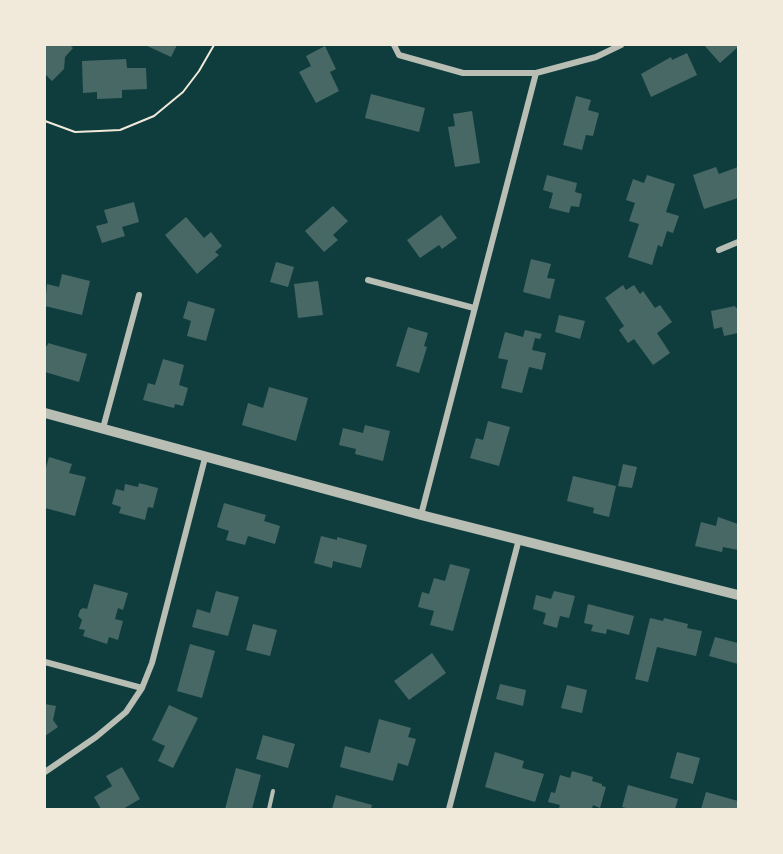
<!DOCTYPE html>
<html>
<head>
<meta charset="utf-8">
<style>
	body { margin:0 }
	#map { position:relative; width:783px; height:854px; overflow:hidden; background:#0f3d3e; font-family:Karla,sans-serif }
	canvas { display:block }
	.frame { position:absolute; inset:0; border:46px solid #f1e9da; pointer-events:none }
</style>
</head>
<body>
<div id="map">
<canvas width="783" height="854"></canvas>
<div class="frame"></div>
</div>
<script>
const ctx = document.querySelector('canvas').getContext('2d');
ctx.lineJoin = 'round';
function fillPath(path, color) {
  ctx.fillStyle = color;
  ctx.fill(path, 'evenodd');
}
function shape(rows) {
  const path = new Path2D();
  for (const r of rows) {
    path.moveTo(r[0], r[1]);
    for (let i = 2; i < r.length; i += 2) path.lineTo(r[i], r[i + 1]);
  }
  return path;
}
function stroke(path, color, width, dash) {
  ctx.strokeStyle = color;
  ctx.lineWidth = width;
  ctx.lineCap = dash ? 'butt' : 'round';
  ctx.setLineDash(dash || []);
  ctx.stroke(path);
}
const building = shape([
	[45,45,70,45,73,48,65,57,64,69,52,81,45,74],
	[145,45,177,45,171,57],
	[704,45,738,45,738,47,720,63],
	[325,46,336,69,330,72,339,91,316,103,299,72,311,66,306,56],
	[687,53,697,75,651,97,641,74,671,57,672,60],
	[126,59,127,68,146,68,147,89,122,90,122,98,97,99,97,92,83,93,82,61],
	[371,94,425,108,419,132,365,118],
	[576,96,591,100,588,110,599,113,593,136,586,135,582,150,563,145],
	[472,111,480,163,455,167,448,127,455,126,453,114],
	[716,167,719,174,738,167,738,198,704,209,693,175],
	[547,175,577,183,575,192,582,194,579,207,571,206,569,213,549,208,553,193,543,190],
	[647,175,675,184,666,212,679,216,673,233,667,231,662,247,658,245,652,265,628,257,639,224,629,221,635,203,626,200,633,179,644,183],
	[134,202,139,222,122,227,125,236,102,243,96,226,108,223,104,210],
	[333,206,348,221,333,235,338,240,324,252,305,231],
	[441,215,457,238,442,249,439,245,420,258,407,240],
	[186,217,204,238,211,232,222,246,215,252,219,255,197,274,165,235],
	[531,259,551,264,547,278,555,279,550,299,523,292],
	[276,262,294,267,288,287,270,282],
	[62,274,90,281,82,315,45,306,47,284,59,287],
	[318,281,323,315,298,318,294,284],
	[623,285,626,290,634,285,640,294,643,291,655,308,660,305,672,322,657,333,670,353,653,365,634,339,628,343,619,330,624,326,605,298],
	[188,301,215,309,206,341,187,336,191,321,183,318],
	[735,306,736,308,738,308,738,333,724,336,722,327,714,329,711,311],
	[559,315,585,321,580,339,555,332],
	[408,327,428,333,424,346,427,347,419,373,396,366],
	[525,330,542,334,540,339,535,338,532,350,546,353,542,370,529,367,522,393,501,388,508,360,498,358,505,332,523,337],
	[48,343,87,354,79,382,45,372,45,346,47,346],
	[163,359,184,365,179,385,188,388,183,406,175,404,174,408,143,400,148,383,155,385],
	[269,387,308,398,296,441,242,425,248,403,263,408],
	[488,421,510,427,499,466,470,458,476,438,483,440],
	[365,425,390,431,383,461,355,454,356,449,339,445,343,428,363,433],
	[49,457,72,464,69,473,86,477,75,516,45,508,45,471],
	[623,464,637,467,632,488,618,486],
	[573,476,616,486,609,517,593,513,594,508,567,501],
	[139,483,158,488,153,508,148,507,145,520,119,513,121,507,112,504,116,489,124,491,125,484,138,487],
	[224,503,266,515,264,521,280,526,275,544,248,536,245,545,226,540,229,531,217,527],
	[718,517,738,524,738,550,723,547,722,552,695,546,701,522,716,526],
	[321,536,337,540,337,537,367,545,361,568,333,561,332,568,314,563],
	[450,564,470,569,453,631,430,625,434,611,418,607,422,592,429,594,434,578,445,581],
	[94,584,128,593,123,610,118,608,115,619,123,621,118,640,109,637,107,644,83,636,85,630,79,629,82,620,78,616,80,610,83,608,87,609],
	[216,591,239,597,228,636,192,627,197,609,210,613],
	[554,591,575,596,569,618,560,616,557,628,543,624,546,613,533,609,536,595,551,599],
	[588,604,634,616,629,635,607,629,606,634,591,631,593,625,584,623],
	[650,618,663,621,664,618,688,624,687,628,702,631,696,656,657,647,648,682,635,679],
	[253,624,277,630,270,656,246,650],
	[715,637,738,643,738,664,709,656],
	[190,644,215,651,202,698,177,691],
	[432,653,446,673,409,700,394,681],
	[500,684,526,690,523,706,496,699],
	[567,685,587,690,582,713,561,708],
	[45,704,56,706,53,720,58,727,45,736],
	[169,705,198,718,173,768,158,761,165,746,152,740],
	[379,719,411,728,408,737,416,739,408,766,398,763,393,781,340,767,345,746,370,753],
	[263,735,295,744,288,768,256,759],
	[495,752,524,761,522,768,544,774,535,802,485,787],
	[677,752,700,758,693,784,670,778],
	[122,767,140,799,123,809,101,809,94,797,112,786,106,776],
	[236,768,261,775,252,809,225,809],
	[572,771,593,777,592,781,602,784,602,786,606,787,600,808,593,805,592,809,565,809,559,808,560,805,548,802,551,792,555,793,560,775,570,778],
	[628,785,678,799,675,809,630,809,622,807],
	[706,792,738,801,738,809,701,809],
	[336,795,372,805,371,809,332,809]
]);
const path = shape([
	[45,121,75,132,99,131,120,130,154,116,183,92,199,71,214,45]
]);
const service = shape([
	[269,809,273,791]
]);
const minor = shape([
	[394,45,399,55,463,73,536,73,596,57,621,45],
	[719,250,738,242],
	[368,280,474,308],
	[103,428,139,295],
	[421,515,536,73],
	[45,662,142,688],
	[45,772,96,737,126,712,142,688,152,663,205,458],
	[449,809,519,539]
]);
const tertiary = shape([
	[45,413,421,515,738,595]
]);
fillPath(building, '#486865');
stroke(path, '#f1e9da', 2);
stroke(service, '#b8beb3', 4);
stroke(minor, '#b8beb3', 6);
stroke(tertiary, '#b8beb3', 10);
</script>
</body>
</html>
